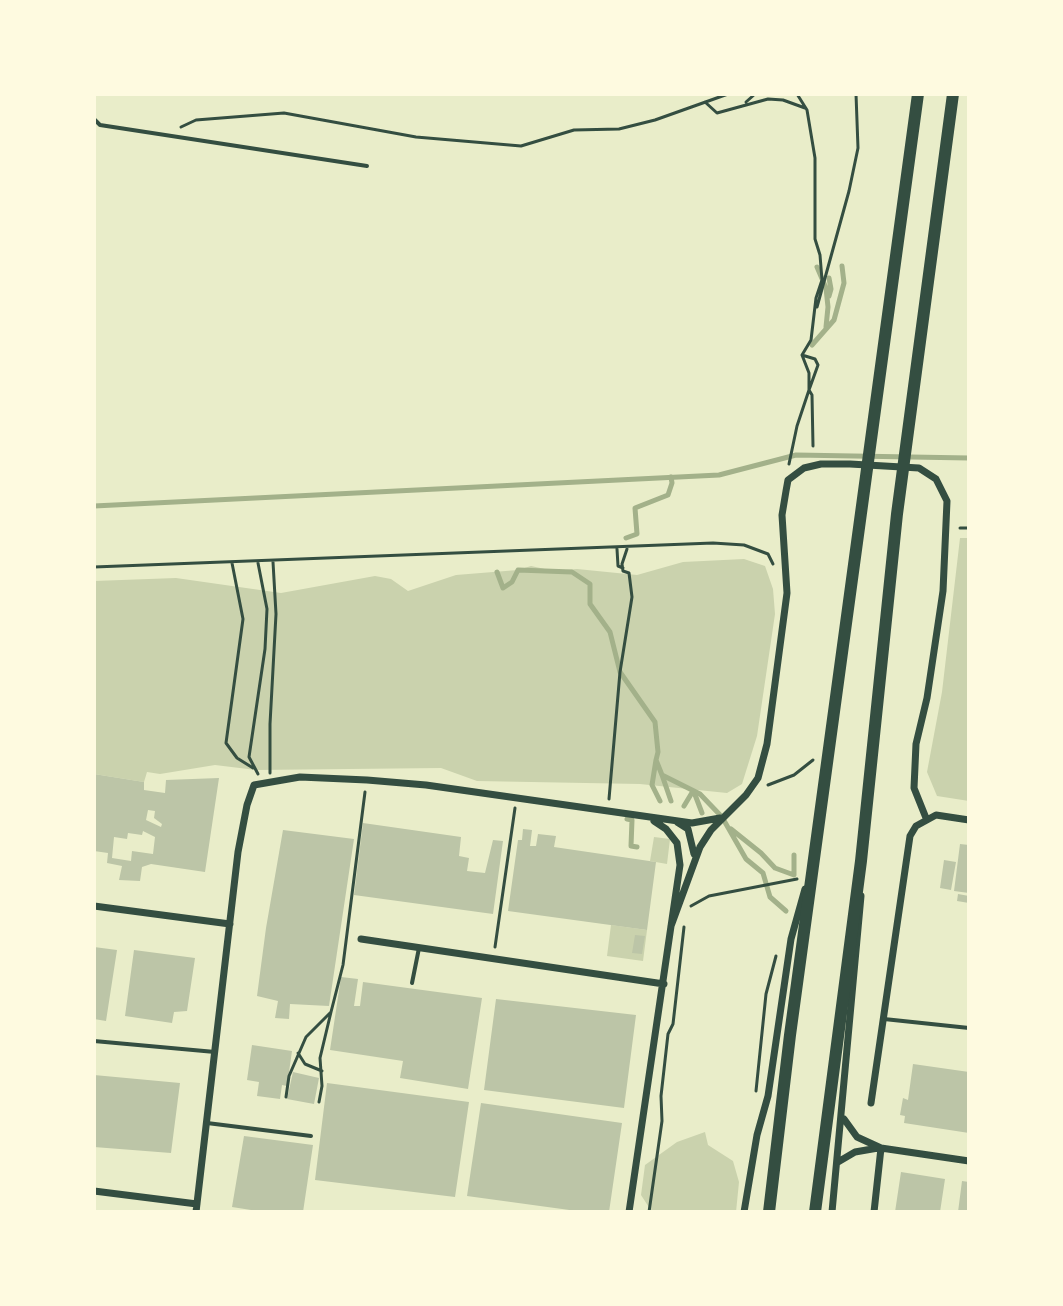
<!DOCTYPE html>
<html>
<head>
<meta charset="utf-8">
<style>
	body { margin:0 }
	#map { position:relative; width:1063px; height:1306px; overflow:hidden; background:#e9edc9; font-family:"Sofia Sans Condensed",sans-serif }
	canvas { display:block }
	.frame { position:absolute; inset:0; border:96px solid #fefae0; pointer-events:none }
</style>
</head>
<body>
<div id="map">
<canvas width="1063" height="1306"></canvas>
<div class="frame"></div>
</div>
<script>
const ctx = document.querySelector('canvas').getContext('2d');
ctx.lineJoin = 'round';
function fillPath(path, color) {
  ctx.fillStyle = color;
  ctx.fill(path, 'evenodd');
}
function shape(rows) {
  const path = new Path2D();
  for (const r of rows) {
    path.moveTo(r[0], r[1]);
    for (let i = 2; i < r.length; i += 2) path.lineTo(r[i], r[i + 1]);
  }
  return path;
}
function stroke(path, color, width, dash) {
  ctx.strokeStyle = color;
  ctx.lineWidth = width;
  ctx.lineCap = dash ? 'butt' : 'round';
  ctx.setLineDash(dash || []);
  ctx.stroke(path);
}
const green = shape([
	[960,538,969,538,969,801,937,796,927,772,942,692],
	[744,559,765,566,773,589,775,614,757,736,742,784,727,793,640,784,477,781,441,768,256,770,215,765,160,774,147,772,144,782,94,774,94,581,176,578,281,593,375,576,391,579,408,591,456,575,518,570,531,566,554,571,577,569,637,575,683,562],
	[654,837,670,839,667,864,650,861],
	[611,925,647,930,643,961,607,956],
	[705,1132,708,1145,733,1161,739,1182,736,1212,652,1212,641,1195,645,1165,677,1142]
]);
const stream = shape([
	[817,267,826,288,828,307,826,327],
	[829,278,831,289,829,296],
	[812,345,834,320,844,283,842,266],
	[94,506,719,475,796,455,969,458],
	[626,538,637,534,635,508,668,495,672,483,671,477],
	[497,572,503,588,512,582,518,570,572,572,590,584,590,604,610,632,620,672,655,722,658,752,656,760,662,775,700,794,722,817,746,859,763,873,770,897,786,911],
	[656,760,652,785,660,801],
	[662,775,671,801],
	[694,792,702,813],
	[684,806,693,791],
	[627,819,632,820,631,846,637,847],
	[731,829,761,853,775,868,794,875,794,855]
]);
const building = shape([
	[94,774,144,782,144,790,165,793,166,780,219,778,205,872,151,864,142,867,140,881,119,880,122,866,107,863,108,853,94,851],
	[148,810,155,811,154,818,162,824,161,827,146,820],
	[143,831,155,837,153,854,132,851,131,861,112,858,114,837,127,839,128,833,142,835],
	[363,823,461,837,459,856,469,858,467,871,485,873,493,840,503,841,493,914,354,895],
	[523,829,532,830,530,846,536,846,538,834,556,836,554,847,656,862,647,930,508,911,518,840,522,840],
	[283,830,354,839,329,1006,290,1004,289,1019,275,1018,278,1001,257,996,266,928],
	[960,844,969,845,969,893,954,891],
	[944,860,956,862,951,890,940,888],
	[958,894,969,896,969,903,957,901],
	[635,935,645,936,642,954,632,953],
	[94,947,117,950,106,1021,94,1019],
	[134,950,195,958,187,1011,174,1012,172,1023,125,1016],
	[341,977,358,979,354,1006,360,1006,363,982,482,998,468,1089,400,1078,403,1061,330,1050],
	[496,999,636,1015,624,1108,484,1090],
	[252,1045,292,1051,287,1086,282,1085,280,1099,257,1096,259,1082,247,1080],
	[913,1064,969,1072,969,1133,904,1123,905,1116,900,1115,903,1098,908,1100],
	[293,1072,319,1078,314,1104,287,1099],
	[94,1075,180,1083,171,1153,94,1147],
	[327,1083,469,1102,455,1197,315,1180],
	[481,1103,622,1123,609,1212,584,1212,467,1196],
	[244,1136,313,1145,303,1212,250,1212,251,1210,232,1207],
	[901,1172,945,1179,940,1212,895,1212],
	[962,1181,969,1182,969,1212,958,1212]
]);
const path = shape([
	[759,94,789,94],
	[705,102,717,113,768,99,783,100,805,108],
	[746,102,755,94],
	[181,127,196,120,284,113,416,137,521,146,574,130,619,129,655,120,728,94],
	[817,307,849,191,858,148,856,94],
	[802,355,815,359,818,365,809,390,812,395,813,446],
	[789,464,797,426,809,390,809,373,802,355,811,340,816,298,822,280,820,255,815,239,815,158,807,110,797,94],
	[960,528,969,528],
	[617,549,618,566,623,568],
	[232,563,243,619,226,743,237,758,253,768],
	[258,563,267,609,265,649,249,757,258,774],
	[94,567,713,543,744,545,768,554,773,564],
	[270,773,270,724,276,614,273,562],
	[768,785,794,775,813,760],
	[609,799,620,672,632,597,629,573,623,571,622,564,627,549],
	[691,906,709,896,797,879],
	[495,947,515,808],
	[298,1053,305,1064,322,1071],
	[756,1091,766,994,776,956],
	[286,1097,289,1076,306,1037,331,1012,343,965,365,792],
	[319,1102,322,1086,320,1058,331,1012],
	[649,1212,662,1121,661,1096,668,1034,673,1024,684,927]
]);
const service = shape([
	[94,119,100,125,367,166],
	[412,983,419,948],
	[884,1019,969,1028],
	[94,1041,215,1052],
	[207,1123,311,1136]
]);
const minor = shape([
	[677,822,688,829,694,854],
	[94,906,230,924],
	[671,926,700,847,711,830,746,795,758,778,767,744,787,593,782,515,786,491,788,480,804,468,821,464,850,464,919,468,936,479,947,501,943,591,927,698,916,744,914,788,926,818],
	[361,939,664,984],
	[871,1103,910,836,916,826,936,815,969,820],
	[844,1119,857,1137,881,1148,969,1161],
	[838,1162,855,1152,878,1148],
	[94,1191,197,1204],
	[196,1212,238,852,247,805,254,785,300,777,367,780,426,785,692,823,720,818],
	[629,1212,680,865,677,843,666,829,654,821],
	[744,1212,757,1135,768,1096,791,939,805,889],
	[832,1212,861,896],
	[874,1212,881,1148]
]);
const primary = shape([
	[769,1212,790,1035,918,94],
	[815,1212,861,861,897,514,953,94]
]);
fillPath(green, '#cad2ad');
stroke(stream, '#a3b18a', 5);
fillPath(building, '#bcc5a7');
stroke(path, '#344e41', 3);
stroke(service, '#344e41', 4);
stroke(minor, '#344e41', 7);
stroke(primary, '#344e41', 12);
</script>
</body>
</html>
